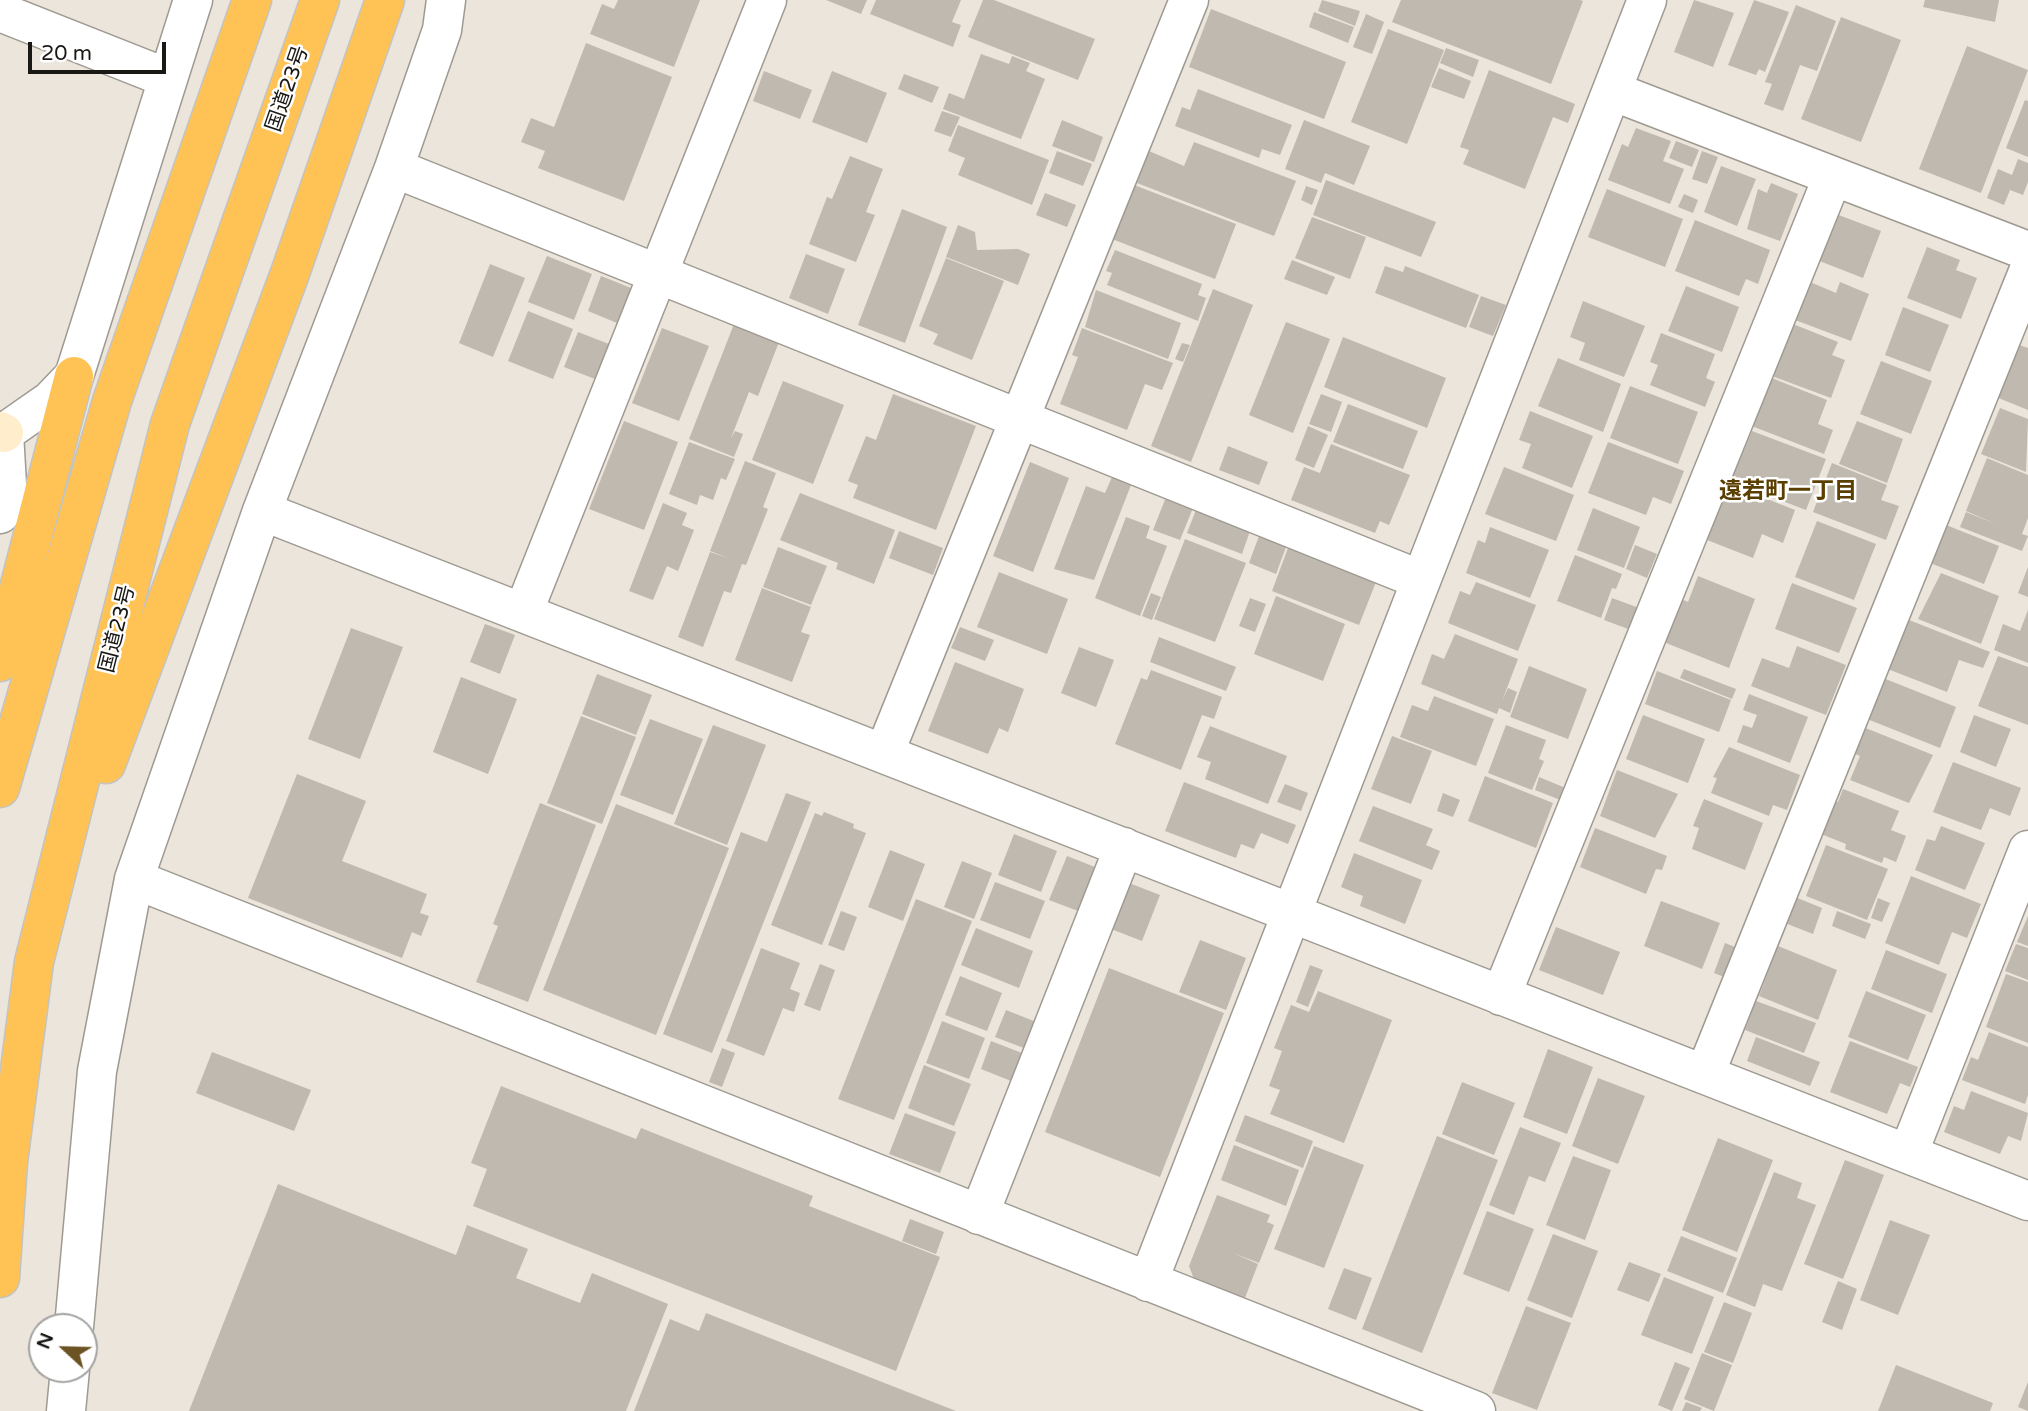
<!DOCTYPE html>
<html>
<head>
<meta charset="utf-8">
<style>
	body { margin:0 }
	#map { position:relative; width:2028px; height:1411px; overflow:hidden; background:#ebe5dc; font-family:"Varela Round",sans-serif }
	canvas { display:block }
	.north { position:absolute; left:28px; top:1313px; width:70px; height:70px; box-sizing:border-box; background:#fff; border:2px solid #a3a3a1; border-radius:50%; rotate:292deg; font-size:19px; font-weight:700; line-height:28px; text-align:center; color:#1a1814 }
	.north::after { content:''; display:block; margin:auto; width:24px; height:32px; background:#6c5324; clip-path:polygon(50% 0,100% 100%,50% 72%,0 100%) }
	.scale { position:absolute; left:28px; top:42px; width:138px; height:32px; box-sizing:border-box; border:4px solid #1a1814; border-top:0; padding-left:9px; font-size:21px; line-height:24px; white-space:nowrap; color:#1a1814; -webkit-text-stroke:5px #fff; paint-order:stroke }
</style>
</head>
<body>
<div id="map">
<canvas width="2028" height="1411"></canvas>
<div class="north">N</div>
<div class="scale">20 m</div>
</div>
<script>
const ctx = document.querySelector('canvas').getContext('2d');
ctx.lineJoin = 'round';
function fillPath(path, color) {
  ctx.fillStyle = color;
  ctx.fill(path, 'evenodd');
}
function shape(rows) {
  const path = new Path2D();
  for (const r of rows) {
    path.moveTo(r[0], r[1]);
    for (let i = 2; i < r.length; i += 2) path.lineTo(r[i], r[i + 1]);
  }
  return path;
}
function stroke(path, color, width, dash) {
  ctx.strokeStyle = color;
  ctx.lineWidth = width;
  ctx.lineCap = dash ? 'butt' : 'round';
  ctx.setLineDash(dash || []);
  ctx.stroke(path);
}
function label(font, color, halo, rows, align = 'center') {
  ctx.font = font + ' "Varela Round","Noto Sans JP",sans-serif';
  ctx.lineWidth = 5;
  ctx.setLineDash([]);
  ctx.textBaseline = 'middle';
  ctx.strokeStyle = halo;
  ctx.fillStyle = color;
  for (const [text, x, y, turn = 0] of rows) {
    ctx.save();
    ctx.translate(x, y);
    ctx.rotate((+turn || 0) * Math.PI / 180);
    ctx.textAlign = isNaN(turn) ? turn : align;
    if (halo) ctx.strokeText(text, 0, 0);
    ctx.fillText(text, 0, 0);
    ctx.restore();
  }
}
const building = shape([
	[618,0,700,0,674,67,590,34,602,4,614,9],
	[826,0,867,0,861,14],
	[876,0,961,0,952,22,961,25,953,47,870,14],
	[983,0,994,0,1095,39,1078,80,968,37],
	[1322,0,1360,11,1355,26,1318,11],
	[1401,0,1580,0,1583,1,1551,84,1392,22],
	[1694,0,1734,13,1713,67,1674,52],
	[1754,0,1789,12,1765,72,1759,69,1756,75,1728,65],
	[1925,0,1999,0,1995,22,1923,7],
	[1796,5,1836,21,1817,71,1800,65,1783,111,1764,104,1772,84,1765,82],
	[1211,9,1346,62,1324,119,1189,67],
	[1314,12,1354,27,1348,43,1309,27],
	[1366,14,1384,22,1372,54,1353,47],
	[1841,17,1901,40,1861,142,1801,119],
	[1388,29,1444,50,1407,144,1351,122],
	[586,43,672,77,624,201,538,168,545,151,521,142,531,118,554,127],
	[1967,46,2028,70,1981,193,1919,169],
	[1446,48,1479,60,1473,77,1440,63],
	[981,54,1009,64,1012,56,1030,63,1026,71,1045,79,1021,139,943,109,949,93,964,99],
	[1439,68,1471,81,1464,99,1431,87],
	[1489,70,1575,104,1568,123,1553,117,1525,189,1463,164,1469,150,1460,147],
	[764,71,812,90,800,119,753,101],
	[832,71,887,93,867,143,812,122],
	[904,74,939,87,932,103,898,89],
	[1198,89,1292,125,1280,155,1262,149,1259,158,1175,126,1182,107,1190,110],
	[2025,100,2028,101,2028,157,2006,148],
	[942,111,960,117,951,137,934,131],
	[1062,120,1103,137,1094,162,1052,146],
	[1304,120,1370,146,1354,185,1325,173,1321,183,1285,169],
	[958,125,1049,160,1032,205,958,175,965,158,948,151],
	[1636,128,1671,141,1663,161,1684,169,1670,204,1608,180,1622,144,1628,147],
	[1676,141,1699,150,1692,167,1669,158],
	[1194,142,1296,181,1274,236,1137,183,1149,151,1184,166],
	[1057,151,1092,164,1083,186,1049,173],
	[1702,151,1718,157,1707,184,1692,179],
	[850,156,883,169,866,212,875,215,856,262,809,244,827,197,832,199],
	[2018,159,2028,163,2028,182,2023,195,2010,190,2004,205,1987,198,1998,169,2012,175],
	[1721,166,1756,179,1737,226,1704,212],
	[1326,180,1436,222,1421,257,1313,215],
	[1771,183,1798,194,1780,241,1747,229,1758,189,1767,193],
	[1134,185,1236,224,1215,279,1112,239],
	[1306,186,1318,190,1312,205,1301,200],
	[1607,189,1683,219,1665,267,1588,237],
	[1045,193,1076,205,1067,227,1036,215],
	[1684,194,1698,200,1693,213,1678,207],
	[902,209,947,227,905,343,858,325],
	[1836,214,1881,231,1863,278,1817,260],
	[1312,217,1366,237,1350,279,1295,258],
	[1695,220,1770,250,1758,284,1746,279,1739,296,1675,271],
	[958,225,975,232,977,250,1018,249,1030,254,1018,285,946,257],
	[1927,247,1960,260,1956,270,1977,278,1961,319,1907,298],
	[1115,250,1202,284,1198,295,1206,298,1198,321,1107,285,1112,273,1106,271],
	[806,254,845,269,828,314,789,298],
	[547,256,592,274,574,320,528,302],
	[946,258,1004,281,972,360,933,344,938,334,919,326],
	[1292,260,1335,277,1327,295,1284,279],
	[490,264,525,278,493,357,459,343],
	[1385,266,1403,272,1405,266,1479,295,1466,328,1375,293],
	[601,276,631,288,617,323,588,311],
	[1810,282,1836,293,1840,282,1869,294,1851,341,1795,320],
	[1686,286,1739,307,1722,352,1668,331],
	[1213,289,1253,305,1191,462,1151,446],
	[1096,290,1181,323,1168,359,1085,327],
	[1481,296,1506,305,1493,336,1469,327],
	[1583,301,1645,326,1624,377,1579,360,1585,343,1570,337],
	[1903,307,1949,325,1930,372,1885,355],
	[528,311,573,329,553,379,508,361],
	[1286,322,1330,339,1293,433,1249,415],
	[734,324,779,342,758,396,749,392,731,438,735,431,743,434,734,457,689,439],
	[1793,324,1838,342,1832,355,1845,360,1831,398,1772,376],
	[662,328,709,346,679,421,632,403],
	[1082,328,1173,363,1162,390,1145,384,1127,430,1060,404,1078,357,1072,355],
	[578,332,609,344,595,379,564,367],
	[1661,333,1715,354,1706,378,1715,382,1705,407,1650,385,1658,365,1650,362],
	[1343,337,1446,378,1427,428,1324,387],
	[1182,343,1190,345,1183,362,1175,359],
	[2016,344,2028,348,2028,410,1996,397],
	[1558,358,1621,384,1603,432,1538,406],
	[1881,361,1932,381,1911,434,1860,414],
	[1769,377,1827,400,1818,424,1833,430,1824,454,1749,425],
	[783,381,844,405,813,484,752,460],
	[1630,386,1698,412,1678,464,1610,438],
	[893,394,976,426,936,530,853,498,858,485,848,481,866,436,876,440],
	[1321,394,1342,402,1331,432,1309,424],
	[1348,404,1418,431,1403,469,1333,442],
	[2000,408,2028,419,2026,472,1981,454],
	[1530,411,1593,436,1572,488,1522,468,1531,444,1519,440],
	[624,421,678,442,644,530,589,509],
	[1857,421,1903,439,1887,483,1839,464],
	[1308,426,1328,435,1314,468,1295,460],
	[1752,431,1826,459,1806,510,1725,479,1734,454,1741,457],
	[689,442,735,459,726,480,721,478,713,500,700,495,697,505,669,494],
	[1608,442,1684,471,1671,504,1653,497,1646,515,1588,493],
	[1331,444,1410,475,1389,525,1380,521,1375,533,1291,500,1304,467,1320,473],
	[1228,446,1268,462,1259,485,1219,470],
	[1987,458,2028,475,2028,518,2022,534,2028,536,2022,551,1960,527,1966,512,1996,524,1966,511],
	[745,461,776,473,763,507,768,509,746,565,742,564,731,593,724,591,703,647,678,637,710,552,728,558,710,551],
	[1030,462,1069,478,1033,572,993,556],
	[1832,463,1887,485,1881,500,1899,506,1886,540,1813,512],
	[1504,467,1574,495,1556,541,1485,514],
	[1112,477,1131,485,1094,580,1054,569,1086,486,1105,493],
	[1724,482,1795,510,1783,543,1762,534,1753,558,1702,538],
	[800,493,895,530,874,584,836,569,838,563,780,540],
	[1166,497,1193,508,1180,540,1153,530],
	[663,503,687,513,682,525,694,530,678,571,667,566,653,600,629,591],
	[1593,508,1640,527,1624,568,1577,550],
	[1196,510,1250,531,1242,554,1187,533],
	[1126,517,1150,526,1146,538,1167,546,1140,616,1095,598],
	[1817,521,1876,544,1854,600,1795,577],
	[1946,525,1999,546,1984,584,1930,563],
	[1490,527,1549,550,1530,598,1466,573,1478,540,1485,543],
	[899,531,943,548,933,575,889,558],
	[1259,536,1286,547,1276,574,1249,563],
	[1185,539,1246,563,1215,642,1154,619],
	[1635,545,1657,554,1647,578,1626,569],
	[778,547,827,566,811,605,763,587],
	[1288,548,1376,582,1359,625,1272,591],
	[1575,555,1622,574,1616,589,1612,588,1601,618,1557,601],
	[2028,567,2028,597,2018,593],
	[999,572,1068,599,1047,654,977,627],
	[1941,573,1999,596,1981,644,1918,619],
	[1698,576,1755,599,1729,668,1661,641,1679,598,1688,602],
	[1476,582,1536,605,1518,651,1448,623,1460,591,1470,595],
	[1792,583,1857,608,1839,653,1775,629],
	[762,588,811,607,801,632,810,635,792,682,735,660],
	[1151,593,1161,597,1152,620,1142,616],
	[1276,596,1345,624,1323,681,1254,654],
	[1250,598,1266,604,1255,632,1239,626],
	[1612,598,1639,608,1631,630,1604,620],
	[2028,610,2028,663,1994,650,2003,624,2020,631],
	[1904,618,1990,652,1983,668,1959,660,1947,692,1885,668],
	[485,624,515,635,500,674,470,662],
	[960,627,994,640,985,661,951,648],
	[351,628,403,647,360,759,308,739],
	[1455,634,1518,659,1502,701,1508,688,1517,692,1510,713,1499,708,1497,714,1421,684,1432,654,1444,659],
	[1159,637,1236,667,1226,691,1150,662],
	[1797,646,1846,665,1826,715,1751,686,1762,658,1789,668],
	[1079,647,1114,660,1096,707,1061,693],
	[1998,656,2028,667,2028,725,1978,706],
	[955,662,1024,689,1008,732,999,728,988,754,928,731],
	[1529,666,1587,689,1568,739,1510,717],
	[1684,669,1736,689,1732,699,1680,678],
	[1151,670,1222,697,1214,719,1202,715,1181,770,1115,744,1141,678,1147,680],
	[1657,671,1731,700,1719,732,1645,704],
	[597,674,652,695,636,735,582,714],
	[461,677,517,699,488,774,433,752],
	[1883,678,1956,707,1940,748,1867,719],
	[1749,694,1808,717,1790,763,1737,742,1743,725,1752,728,1757,715,1743,710],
	[1434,696,1494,719,1476,766,1400,737,1412,705,1428,711],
	[1643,715,1705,739,1688,783,1626,759],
	[1974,715,2011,729,1996,767,1960,752],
	[581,716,636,737,602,824,547,803],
	[650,719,703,739,673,815,620,795],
	[713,725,766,745,727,845,674,824],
	[1506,725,1546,740,1539,759,1544,761,1532,790,1488,773],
	[1210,726,1287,756,1268,804,1205,779,1211,762,1197,757],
	[1863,727,1933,755,1909,803,1850,780,1860,756,1853,753],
	[1392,736,1432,751,1411,804,1371,789],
	[1729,747,1800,775,1787,810,1773,805,1769,816,1711,793,1717,778,1713,777],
	[1953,762,2021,788,2010,816,1990,808,1981,830,1933,812],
	[1617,770,1678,794,1655,838,1600,816],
	[297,774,366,801,342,861,427,894,420,913,429,916,421,936,412,932,402,958,248,898],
	[1485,776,1553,803,1536,848,1468,821],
	[1539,777,1568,789,1563,801,1535,790],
	[1184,782,1296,825,1288,844,1261,833,1254,849,1241,844,1236,858,1165,831],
	[1285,784,1308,793,1301,811,1277,802],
	[1843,789,1899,811,1891,830,1906,836,1896,862,1884,857,1882,863,1845,849,1846,844,1821,834,1834,801,1838,802],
	[786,793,811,802,712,1053,663,1034,741,832,767,842],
	[1443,793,1460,800,1453,817,1437,811],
	[1704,799,1763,823,1745,870,1692,849,1699,828,1693,826],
	[540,803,596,825,528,1002,476,982,498,926,493,924],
	[616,804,729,848,656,1035,543,990],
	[1373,806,1433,829,1426,845,1440,851,1432,870,1359,841],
	[824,812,854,824,853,828,866,833,822,945,771,925,815,813,822,816],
	[1941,826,1985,843,1965,890,1915,870,1927,839,1935,841],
	[1595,828,1667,856,1662,870,1656,869,1646,894,1580,867],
	[1014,834,1057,851,1041,892,998,875],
	[1826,845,1888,869,1867,920,1806,896],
	[890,850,925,864,903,921,868,907],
	[1354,853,1422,880,1405,924,1360,906,1363,896,1341,887],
	[1067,856,1095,867,1078,911,1049,900],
	[962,861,992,873,974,919,944,907],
	[1911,876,1981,904,1967,938,1952,932,1939,965,1885,943],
	[995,882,1045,901,1030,939,980,920],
	[1129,883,1160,895,1142,941,1111,929],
	[1795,897,1822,908,1813,934,1785,923],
	[1878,898,1890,903,1882,922,1871,918],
	[916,899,972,921,894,1120,838,1099],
	[1661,901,1720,923,1702,969,1644,946],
	[841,911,857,917,844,951,828,945],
	[1837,911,1871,924,1865,939,1832,926],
	[2028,916,2028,946,2017,942],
	[1556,927,1620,952,1603,995,1539,970],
	[976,928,1033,951,1019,988,961,965],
	[1200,940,1246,958,1226,1010,1179,992],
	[1725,943,1740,949,1729,979,1714,973],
	[2016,944,2028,948,2028,980,2005,971],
	[1778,946,1837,970,1818,1020,1759,996],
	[761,948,800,963,790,989,800,993,794,1012,783,1008,764,1056,726,1041],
	[1886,950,1947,974,1932,1013,1871,989],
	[820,964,835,970,820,1011,804,1005],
	[1310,965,1323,970,1308,1007,1296,1002],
	[1109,968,1224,1013,1160,1177,1045,1132],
	[2006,974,2028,982,2028,1043,1986,1027],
	[960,976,1002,993,987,1031,945,1015],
	[1318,991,1392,1020,1344,1143,1270,1114,1280,1090,1269,1086,1282,1051,1274,1048,1291,1005,1309,1012],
	[1866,991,1926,1015,1908,1060,1848,1037],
	[1756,1001,1816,1023,1804,1053,1745,1030],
	[1006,1010,1039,1023,1029,1050,995,1037],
	[942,1021,985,1038,969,1079,926,1063],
	[1989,1032,2028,1047,2028,1095,2025,1104,1962,1080,1971,1057,1978,1060],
	[1756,1037,1820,1062,1810,1086,1747,1061],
	[991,1041,1027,1055,1016,1083,981,1069],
	[1850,1041,1918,1067,1910,1087,1900,1083,1887,1114,1830,1092],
	[722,1048,735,1053,722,1087,709,1082],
	[1548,1049,1593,1067,1567,1134,1523,1117],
	[212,1052,311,1090,294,1131,196,1093],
	[924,1065,971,1084,954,1126,908,1108],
	[1598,1078,1645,1096,1618,1164,1572,1146],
	[1462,1082,1515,1103,1494,1155,1442,1134],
	[501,1086,636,1139,641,1128,813,1196,809,1206,940,1257,896,1371,473,1206,487,1169,471,1163],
	[1971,1091,2028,1113,2021,1141,2008,1136,2000,1154,1944,1132,1954,1106,1964,1110],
	[905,1113,956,1132,940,1173,889,1154],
	[1245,1115,1313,1141,1303,1168,1235,1141],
	[1520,1127,1561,1143,1545,1182,1529,1176,1514,1215,1489,1205],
	[1437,1136,1498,1160,1422,1353,1362,1329],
	[1718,1138,1773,1160,1737,1252,1682,1230],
	[1234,1145,1299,1170,1286,1206,1221,1180],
	[1314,1146,1364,1165,1324,1268,1274,1249],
	[1573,1156,1611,1170,1585,1240,1546,1225],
	[1845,1160,1884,1175,1843,1279,1804,1264],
	[1774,1172,1802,1183,1797,1198,1816,1205,1782,1291,1763,1284,1755,1307,1726,1295],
	[278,1184,456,1255,467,1225,528,1249,516,1278,580,1303,592,1273,668,1304,626,1411,189,1411],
	[1217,1195,1270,1215,1267,1222,1274,1225,1259,1263,1233,1253,1258,1264,1245,1298,1194,1279,1189,1266],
	[1487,1211,1534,1229,1509,1292,1463,1274],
	[910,1219,944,1232,936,1254,902,1241],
	[1890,1220,1930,1235,1898,1315,1860,1300],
	[1553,1234,1598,1251,1572,1318,1527,1300],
	[1681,1236,1737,1258,1723,1293,1667,1271],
	[1629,1262,1661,1274,1649,1302,1617,1290],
	[1344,1268,1372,1278,1356,1320,1328,1309],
	[1664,1277,1714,1297,1692,1354,1641,1335],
	[1838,1281,1857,1289,1842,1330,1822,1322],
	[1724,1302,1752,1313,1733,1363,1704,1352],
	[1526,1306,1571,1323,1537,1410,1492,1393],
	[706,1313,956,1411,634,1411,670,1319,699,1331],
	[1702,1353,1732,1365,1714,1411,1684,1399],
	[1675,1362,1690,1368,1672,1411,1658,1405],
	[1896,1365,1993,1403,1990,1411,1878,1411],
	[2028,1382,2028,1411,2018,1407],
	[1686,1402,1702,1408,1700,1411,1682,1411]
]);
const street = shape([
	[0,12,167,78],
	[1612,91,2028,251],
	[394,168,1421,580],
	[262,511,2028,1201],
	[0,514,7,485,4,433,51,400,74,376,193,0],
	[523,613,767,0],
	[884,754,1189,0],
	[134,879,1476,1411],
	[1501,996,1833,176],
	[1705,1074,2028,272],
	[1908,1154,2028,850],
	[979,1215,1124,847],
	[1148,1282,1647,0],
	[74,1327,97,1071,134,879,262,511,394,168,442,30,446,0],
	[66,1411,70,1369]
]);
const secondary = shape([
	[0,431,4,433]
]);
const highway = shape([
	[0,662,74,376],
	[106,764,289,276,385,0],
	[0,788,112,401,252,0],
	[0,1278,8,1162,34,962,170,424,320,0]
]);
const streetNames = [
	["国道23号",288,89,-71],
	["国道23号",118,629,-76]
];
const neighbourhoodNames = [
	["遠若町一丁目",1788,492]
];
fillPath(building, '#bfb9b0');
stroke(street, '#9f9a91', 41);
stroke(secondary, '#9f9a91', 41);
stroke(highway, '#c3c3c2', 41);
stroke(street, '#fff', 38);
stroke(secondary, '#ffedcc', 38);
stroke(highway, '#ffc355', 38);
label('21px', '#1a1814', '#fff', streetNames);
label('bold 23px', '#5b3f01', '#fff', neighbourhoodNames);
</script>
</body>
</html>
